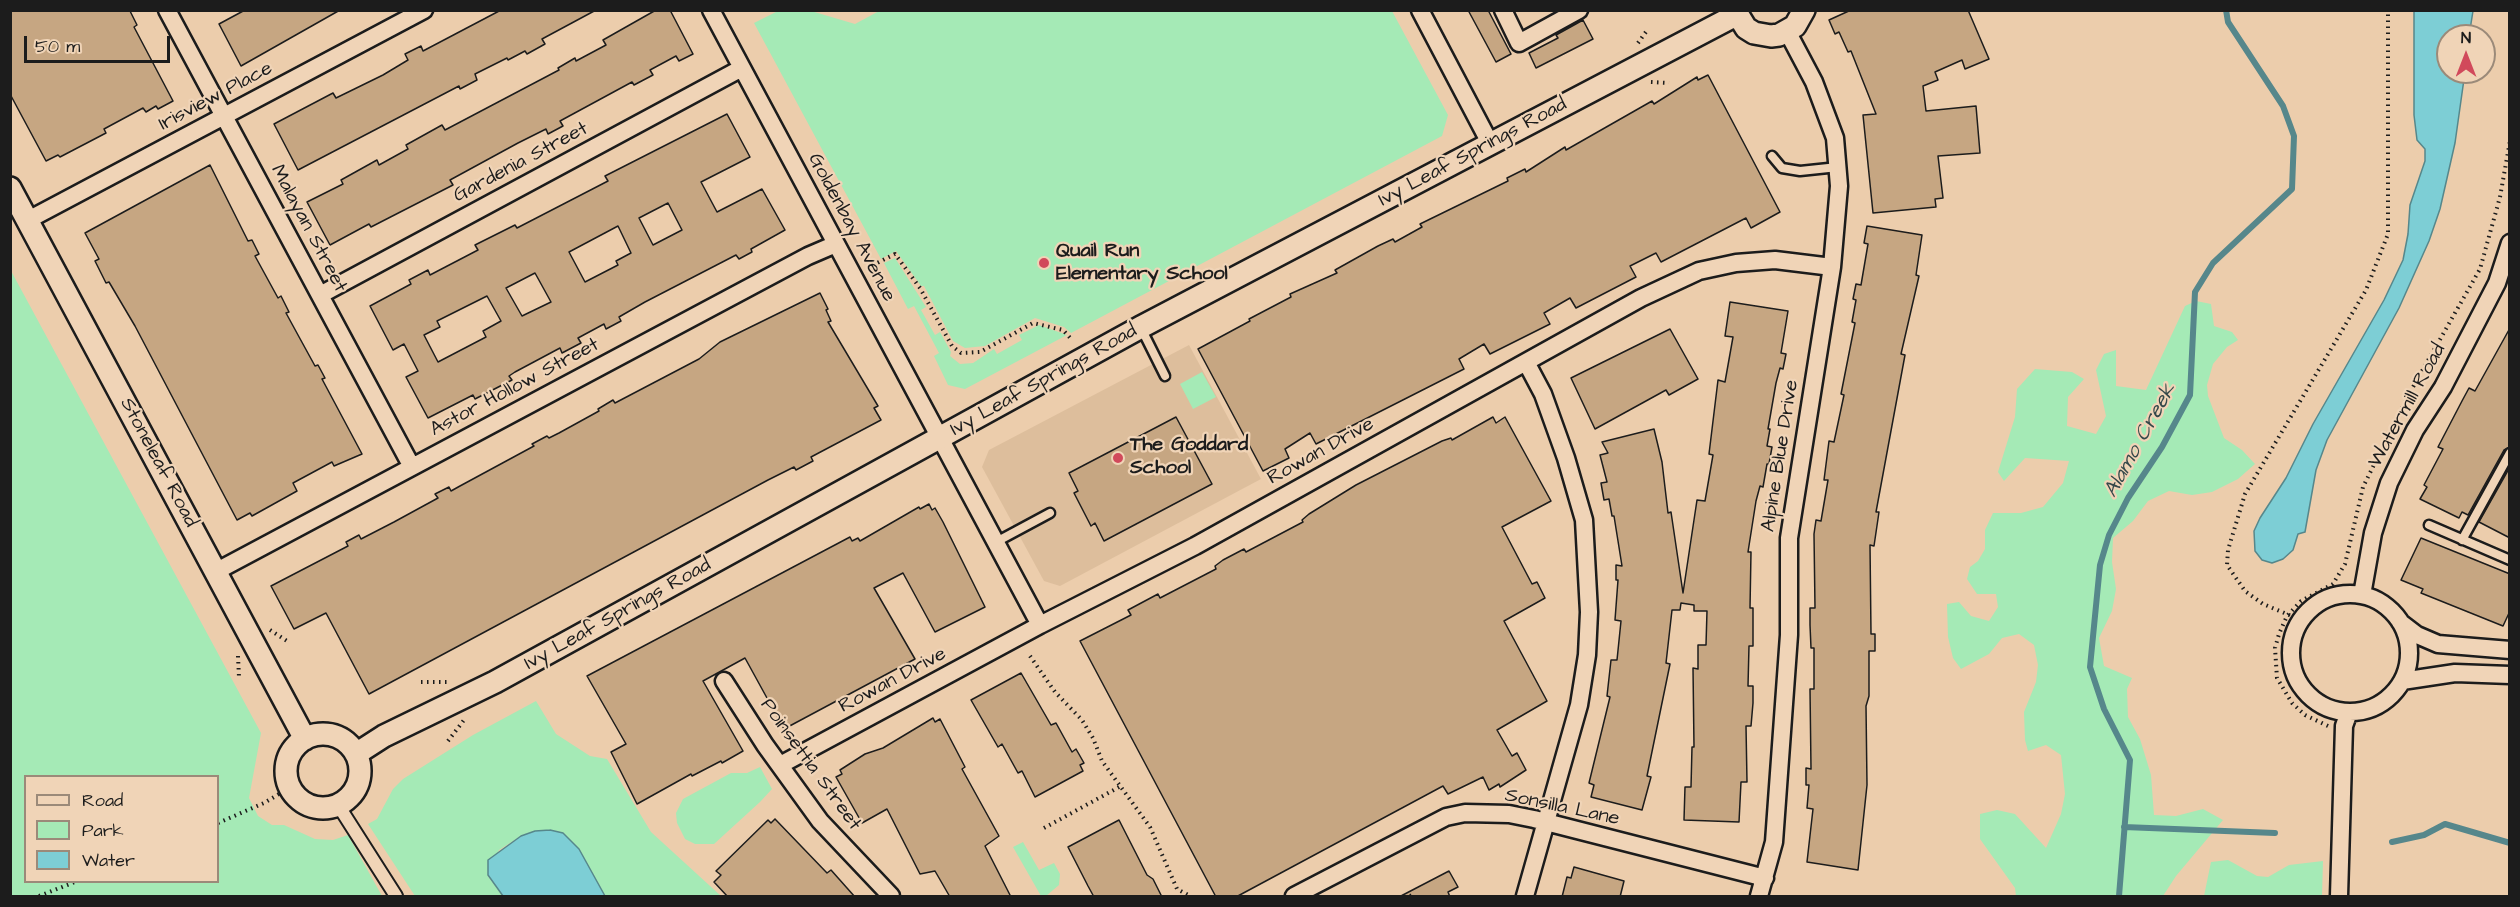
<!DOCTYPE html>
<html>
<head>
<meta charset="utf-8">
<style>
	body { margin:0 }
	#map { position:relative; width:2520px; height:907px; overflow:hidden; background:#eccdac; font-family:"Architects Daughter",sans-serif }
	canvas { display:block }
	.frame { position:absolute; inset:0; border:12px solid #1c1c1c; pointer-events:none }
	.legend { position:absolute; left:24px; top:775px; width:195px; height:108px; box-sizing:border-box; background:#f0d4b7; border:2px solid #9b8a79; margin:0; padding:8px 10px; list-style:none; font-size:18px; color:#1c1c1c }
	.legend li { display:flex; align-items:center; gap:12px; height:30px }
	.legend b { width:30px; border:2px solid #9b8a79 }
	.north { position:absolute; left:2436px; top:24px; width:60px; height:60px; box-sizing:border-box; background:#f0d4b7; border:2px solid #9b8a79; border-radius:50%; rotate:0deg; font-size:16px; font-weight:700; line-height:24px; text-align:center; color:#1c1c1c }
	.north::after { content:''; display:block; margin:auto; width:21px; height:27px; background:#d1495b; clip-path:polygon(50% 0,100% 100%,50% 72%,0 100%) }
	.scale { position:absolute; left:24px; top:36px; width:146px; height:27px; box-sizing:border-box; border:3px solid #1c1c1c; border-top:0; padding-left:8px; font-size:18px; line-height:21px; white-space:nowrap; color:#1c1c1c; -webkit-text-stroke:4px #f0d4b7; paint-order:stroke }
</style>
</head>
<body>
<div id="map">
<canvas width="2520" height="907"></canvas>
<div class="frame"></div>
<ul class="legend">
<li><b style="height:8px;background:#f0d4b7"></b>Road</li>
<li><b style="height:16px;background:#a5eab6"></b>Park</li>
<li><b style="height:16px;background:#7dced5"></b>Water</li>
</ul>
<div class="north">N</div>
<div class="scale">50 m</div>
</div>
<script>
const ctx = document.querySelector('canvas').getContext('2d');
ctx.lineJoin = 'round';
function fillPath(path, color) {
  ctx.fillStyle = color;
  ctx.fill(path, 'evenodd');
}
function shape(rows) {
  const path = new Path2D();
  for (const r of rows) {
    if (r.length === 3) {
      path.moveTo(r[0] + r[2], r[1]);
      path.arc(r[0], r[1], r[2], 0, 2 * Math.PI);
      continue;
    }
    path.moveTo(r[0], r[1]);
    for (let i = 2; i < r.length; i += 2) path.lineTo(r[i], r[i + 1]);
  }
  return path;
}
function stroke(path, color, width, dash) {
  ctx.strokeStyle = color;
  ctx.lineWidth = width;
  ctx.lineCap = dash ? 'butt' : 'round';
  ctx.setLineDash(dash || []);
  ctx.stroke(path);
}
function label(font, color, halo, rows, align = 'center') {
  ctx.font = font + ' "Architects Daughter",sans-serif';
  ctx.lineWidth = 4.5;
  ctx.setLineDash([]);
  ctx.textBaseline = 'middle';
  ctx.strokeStyle = halo;
  ctx.fillStyle = color;
  for (const [text, x, y, turn = 0] of rows) {
    ctx.save();
    ctx.translate(x, y);
    ctx.rotate((+turn || 0) * Math.PI / 180);
    ctx.textAlign = isNaN(turn) ? turn : align;
    if (halo) ctx.strokeText(text, 0, 0);
    ctx.fillText(text, 0, 0);
    ctx.restore();
  }
}
const built = shape([
	[1189,345,1261,479,1060,586,1044,581,982,467,989,450]
]);
const green = shape([
	[778,11,811,11,855,24,881,10,1392,11,1448,115,1442,136,1071,333,1064,327,1035,318,985,346,965,348,953,341,924,286,921,286,896,251,881,259,754,23],
	[895,258,926,307,921,310,935,335,940,332,951,352,950,356,960,364,973,363,994,349,997,354,1022,340,1019,335,1039,325,1067,335,965,389,948,385,934,356,939,353,914,306,908,309,884,263],
	[10,269,261,733,249,798,258,816,272,825,284,825,315,839,333,840,348,835,382,896,11,896],
	[26,776,218,776,218,882,26,882],
	[2196,301,2211,304,2214,326,2232,332,2238,340,2227,347,2213,364,2207,385,2208,396,2224,438,2242,450,2255,464,2238,479,2212,492,2192,495,2169,491,2148,501,2133,521,2113,538,2112,562,2116,589,2112,611,2099,638,2104,666,2132,678,2127,689,2128,717,2140,739,2151,775,2154,815,2176,816,2203,809,2223,820,2176,876,2163,896,2016,896,2015,888,1980,839,1980,814,1997,810,2015,814,2046,848,2061,814,2065,794,2061,755,2046,745,2028,751,2025,740,2024,712,2036,682,2038,665,2034,645,2019,634,2002,638,1989,654,1961,669,1953,658,1948,637,1947,604,1959,602,1971,616,1989,621,1998,607,1996,594,1977,594,1967,579,1970,567,1978,561,1985,549,1985,530,1993,513,2021,513,2043,507,2063,483,2069,461,2025,458,2004,481,1998,472,2015,417,2017,389,2035,369,2072,372,2084,379,2068,397,2067,426,2096,434,2106,416,2096,370,2104,354,2116,350,2116,386,2146,390,2185,306],
	[1202,372,1216,397,1193,409,1180,384],
	[536,701,556,734,590,756,607,759,651,832,721,896,605,896,578,849,521,836,499,850,488,876,503,896,415,896,368,824,377,819,393,789,403,779,473,735],
	[760,767,772,789,760,802,714,844,695,844,685,839,677,823,676,813,683,799,731,773,747,773],
	[1023,842,1039,870,1054,863,1060,874,1059,885,1046,896,1041,896,1013,847],
	[2228,860,2257,876,2268,877,2289,865,2323,861,2322,896,2204,896,2211,862]
]);
const water = shape([
	[2414,11,2473,11,2469,36,2448,36,2448,72,2465,72,2455,143,2440,209,2429,241,2399,308,2327,440,2316,470,2305,532,2298,534,2293,550,2283,559,2272,563,2262,560,2255,551,2254,531,2260,518,2286,478,2313,424,2384,300,2403,260,2408,234,2410,205,2425,161,2425,149,2417,140,2414,115,2414,11],
	[550,830,563,833,579,849,605,896,503,896,488,875,488,860,521,836,535,831,550,830]
]);
const stream = shape([
	[2124,827,2275,833],
	[2392,842,2424,835,2445,824,2510,843],
	[2119,896,2130,760,2104,709,2090,667,2100,565,2109,535,2128,498,2162,447,2190,395,2195,292,2213,263,2292,189,2294,136,2283,106,2228,22,2226,10]
]);
const building = shape([
	[10,10,130,11,137,25,134,27,173,101,158,109,156,106,146,112,143,108,104,129,106,133,60,157,58,155,46,161,10,94,10,10],
	[245,10,340,10,241,66,219,24,245,10],
	[501,10,596,10,542,39,545,44,527,54,525,51,508,60,507,58,475,74,477,80,460,89,459,86,298,170,274,124,333,93,336,98,383,75,408,60,405,54,421,46,423,51,501,10],
	[656,10,670,10,693,54,679,61,676,56,650,70,653,75,634,85,632,82,560,121,563,126,548,134,546,129,518,143,450,180,453,185,371,227,369,224,330,245,307,202,343,184,341,180,377,160,379,165,408,149,406,145,442,125,445,130,559,70,558,68,575,58,576,61,606,45,603,40,656,10],
	[1468,10,1488,10,1511,54,1496,62,1468,10],
	[1851,10,1968,10,1989,59,1965,69,1962,60,1935,72,1938,80,1923,86,1926,111,1976,106,1980,153,1938,156,1943,198,1935,199,1936,207,1873,213,1863,115,1876,114,1851,51,1848,52,1839,32,1835,34,1829,20,1851,10],
	[1583,20,1593,39,1536,68,1529,53,1558,38,1556,35,1583,20],
	[1708,75,1780,212,1751,228,1746,218,1661,262,1656,253,1630,266,1636,277,1576,308,1570,298,1544,313,1550,324,1490,354,1484,344,1459,359,1464,369,1316,444,1310,433,1285,449,1289,458,1263,471,1198,349,1250,321,1249,319,1291,297,1290,294,1337,273,1335,270,1378,246,1393,239,1395,242,1422,227,1420,224,1508,181,1507,178,1525,169,1526,172,1565,147,1566,150,1652,101,1654,104,1697,77,1698,80,1708,75],
	[727,114,750,157,701,182,717,212,762,189,785,230,751,249,752,252,739,259,736,255,645,302,619,317,621,321,606,329,604,324,578,338,581,343,562,353,560,348,515,372,509,376,512,380,475,399,473,395,428,418,406,377,418,371,404,344,393,350,370,306,411,284,409,280,428,270,430,275,478,250,475,245,515,225,517,228,608,181,605,176,727,114],
	[668,203,682,230,653,245,639,218,668,203],
	[618,226,631,253,616,261,618,265,585,282,569,252,618,226],
	[535,273,551,302,522,316,506,288,535,273],
	[487,296,501,321,483,331,486,337,438,362,424,335,440,327,437,321,487,296],
	[210,165,248,241,252,240,259,254,255,256,278,298,281,296,289,312,286,313,298,335,315,366,318,365,325,378,322,379,362,454,334,466,332,462,293,483,297,491,252,516,250,513,237,520,135,326,109,282,106,283,95,261,99,259,85,233,210,165],
	[1867,226,1922,235,1916,275,1919,276,1901,354,1905,355,1876,512,1879,512,1874,546,1870,545,1871,634,1875,634,1875,651,1869,651,1869,696,1866,706,1867,785,1858,870,1807,862,1813,809,1807,808,1809,785,1806,785,1806,768,1811,769,1810,689,1814,689,1814,648,1811,648,1810,625,1810,608,1815,608,1814,534,1816,520,1821,521,1828,480,1824,480,1829,441,1834,442,1844,395,1841,394,1855,323,1852,322,1856,300,1853,299,1856,284,1861,285,1868,244,1864,243,1867,226],
	[820,293,828,309,826,310,831,321,828,322,878,406,874,408,881,420,811,457,813,461,796,470,794,467,768,480,369,694,326,613,294,629,271,586,348,546,346,542,359,535,361,539,394,522,438,498,435,494,449,487,451,491,460,486,534,446,532,444,547,436,549,438,559,433,599,411,598,409,613,400,615,403,699,359,720,342,820,293],
	[1730,302,1788,311,1781,353,1786,354,1783,369,1780,368,1776,383,1768,429,1770,429,1767,446,1772,447,1769,464,1767,464,1763,487,1760,486,1756,501,1748,552,1751,552,1750,608,1753,608,1753,646,1749,646,1748,686,1753,686,1753,703,1751,726,1746,726,1747,782,1741,782,1739,822,1684,820,1685,787,1691,787,1692,747,1694,747,1693,668,1698,669,1698,645,1706,645,1707,611,1694,611,1694,605,1681,603,1680,610,1672,610,1666,663,1670,664,1647,776,1651,777,1642,810,1591,797,1594,785,1589,783,1610,697,1607,696,1611,660,1617,660,1621,621,1615,620,1618,580,1616,580,1616,565,1622,566,1614,516,1612,516,1609,499,1604,500,1601,483,1607,482,1600,455,1608,453,1602,442,1654,429,1662,462,1668,513,1671,512,1683,593,1697,500,1705,501,1713,455,1709,454,1718,380,1725,382,1733,337,1725,336,1730,302],
	[2510,328,2510,447,2504,450,2468,515,2462,512,2459,518,2420,499,2427,487,2424,485,2443,449,2438,447,2462,401,2469,388,2475,391,2510,328],
	[1670,329,1698,379,1669,395,1666,390,1595,429,1571,378,1670,329],
	[1176,417,1212,484,1104,541,1095,523,1091,526,1074,493,1078,491,1069,473,1176,417],
	[1493,417,1496,423,1505,417,1551,501,1502,527,1532,584,1537,582,1545,598,1504,621,1547,701,1497,730,1512,756,1517,753,1526,770,1500,787,1499,784,1489,790,1483,777,1448,794,1443,786,1236,897,1216,897,1080,641,1131,615,1128,610,1158,594,1160,598,1216,569,1215,566,1223,560,1244,549,1246,552,1303,522,1302,520,1309,514,1356,485,1442,441,1451,438,1452,440,1493,417],
	[2510,467,2510,538,2479,522,2510,467],
	[929,504,932,510,935,508,943,522,985,607,935,632,903,573,874,588,915,659,784,729,745,658,703,681,743,751,722,763,721,761,692,776,691,774,637,804,611,752,626,744,587,676,850,537,852,541,858,538,860,541,919,507,920,509,929,504],
	[2421,538,2510,574,2510,611,2503,626,2421,593,2423,589,2401,580,2421,538],
	[1021,673,1051,725,1056,723,1072,752,1076,749,1084,763,1080,765,1083,771,1035,797,1022,771,1018,773,1002,744,998,747,971,700,1021,673],
	[933,718,935,722,940,719,965,767,962,769,999,836,985,846,1011,897,950,897,935,871,920,874,887,809,862,823,836,777,842,774,840,770,865,754,883,748,933,718],
	[775,819,827,873,831,870,855,897,728,897,714,882,721,875,716,871,768,820,771,823,775,819],
	[1119,820,1147,875,1153,879,1162,897,1094,897,1088,886,1068,847,1119,820],
	[1574,867,1624,881,1620,897,1562,897,1567,877,1571,878,1574,867],
	[1449,871,1458,887,1448,892,1450,897,1399,897,1449,871]
]);
const path = shape([
	[1638,43,1648,29],
	[1651,82,1669,83],
	[867,268,895,254,920,288,952,346,961,353,980,352,1033,323,1063,330,1072,340],
	[2301,620,2263,604,2245,591,2227,565,2228,550,2245,494,2366,290,2388,234,2388,10],
	[270,630,287,641],
	[238,656,239,677],
	[1030,656,1055,692,1082,720,1093,738,1102,761,1150,827,1177,889,1190,896],
	[421,682,450,682],
	[2328,726,2305,715,2292,703,2277,678,2275,648,2279,634,2287,616,2301,601,2333,584,2345,564,2363,487,2409,394,2480,269,2500,197,2510,141],
	[448,741,464,720],
	[218,823,264,803,289,788],
	[1044,828,1121,786],
	[1409,895,1410,896],
	[39,896,75,882]
]);
const service = shape([
	[1772,156,1782,168,1800,171,1838,167],
	[1141,328,1165,376],
	[2429,525,2510,560],
	[2462,540,2510,453],
	[996,542,1050,513]
]);
const pedestrian = shape([
	[338,805,396,896]
]);
const minor = shape([
	[167,10,412,467],
	[711,10,1040,625],
	[1420,10,1491,145],
	[1503,10,1519,43,1579,10],
	[28,220,424,10],
	[320,295,742,68],
	[215,572,808,256,836,244],
	[2350,653,59],
	[2362,595,2373,533,2389,483,2415,430,2443,387,2497,283,2510,243],
	[2400,622,2417,635,2438,644,2510,650],
	[724,681,765,745,820,821,891,896],
	[2402,681,2455,673,2510,675],
	[782,764,1040,625,1195,546,1641,298,1699,271,1736,263,1775,260,1832,267],
	[1294,896,1446,817,1465,813,1509,814,1534,819,1765,878],
	[1525,896,1579,705,1587,655,1589,612,1584,520,1566,458,1543,394,1526,362],
	[1759,896,1774,842,1789,635,1789,538,1832,267,1839,186,1835,138,1814,82,1787,31],
	[2339,896,2344,726,2349,712]
]);
const tertiary = shape([
	[1735,10,1746,28,1754,33,1771,36,1779,35,1795,26,1804,10],
	[10,188,305,739],
	[323,771,37],
	[356,754,384,736,495,682,1141,327,1736,15]
]);
const markers = [
	[1044,263,6,"#d1495b"],
	[1118,458,6,"#d1495b"]
];
const streetNames = [
	["Irisview Place",216,97,-28],
	["Ivy Leaf Springs Road",1473,153,-28],
	["Gardenia Street",521,163,-28],
	["Goldenbay Avenue",851,228,62],
	["Malayan Street",308,229,62],
	["Ivy Leaf Springs Road",1044,381,-29],
	["Astor Hollow Street",515,388,-28],
	["Watermill Road",2408,406,-61],
	["Rowan Drive",1321,452,-29],
	["Alpine Blue Drive",1781,456,-81],
	["Stoneleaf Road",158,463,62],
	["Ivy Leaf Springs Road",618,615,-29],
	["Rowan Drive",893,681,-28],
	["Poinsettia Street",810,765,54],
	["Sonsilla Lane",1562,808,12]
];
const poiNames = [
	["Quail Run",1056,252],
	["Elementary School",1056,275],
	["The Goddard",1130,446],
	["School",1130,469]
];
const waterNames = [
	["Alamo Creek",2141,441,-61]
];
fillPath(built, '#ddbe9c');
fillPath(green, '#a5eab6');
fillPath(water, '#7dced5');
stroke(water, '#56878b', 1.5);
stroke(stream, '#56878b', 6);
fillPath(building, '#c6a682');
stroke(building, '#1c1c1c', 1.5);
stroke(service, '#1c1c1c', 13);
stroke(pedestrian, '#1c1c1c', 16);
stroke(minor, '#1c1c1c', 21);
stroke(tertiary, '#1c1c1c', 26);
stroke(path, '#1c1c1c', 4, [1.5, 4.5]);
stroke(service, '#f0d4b7', 8);
stroke(pedestrian, '#f0d4b7', 12);
stroke(minor, '#f0d4b7', 16);
stroke(tertiary, '#f0d4b7', 21);
for (const [x, y, r, color] of markers) {
  const dot = new Path2D();
  dot.arc(x, y, r, 0, 2 * Math.PI);
  ctx.fillStyle = color;
  ctx.fill(dot);
  stroke(dot, '#f0d4b7', 2);
}
label('20px', '#1c1c1c', '#f0d4b7', streetNames);
label('bold 20px', '#1c1c1c', '#f0d4b7', poiNames, 'left');
label('italic 21px', '#34484a', '#f0d4b7', waterNames);
</script>
</body>
</html>
